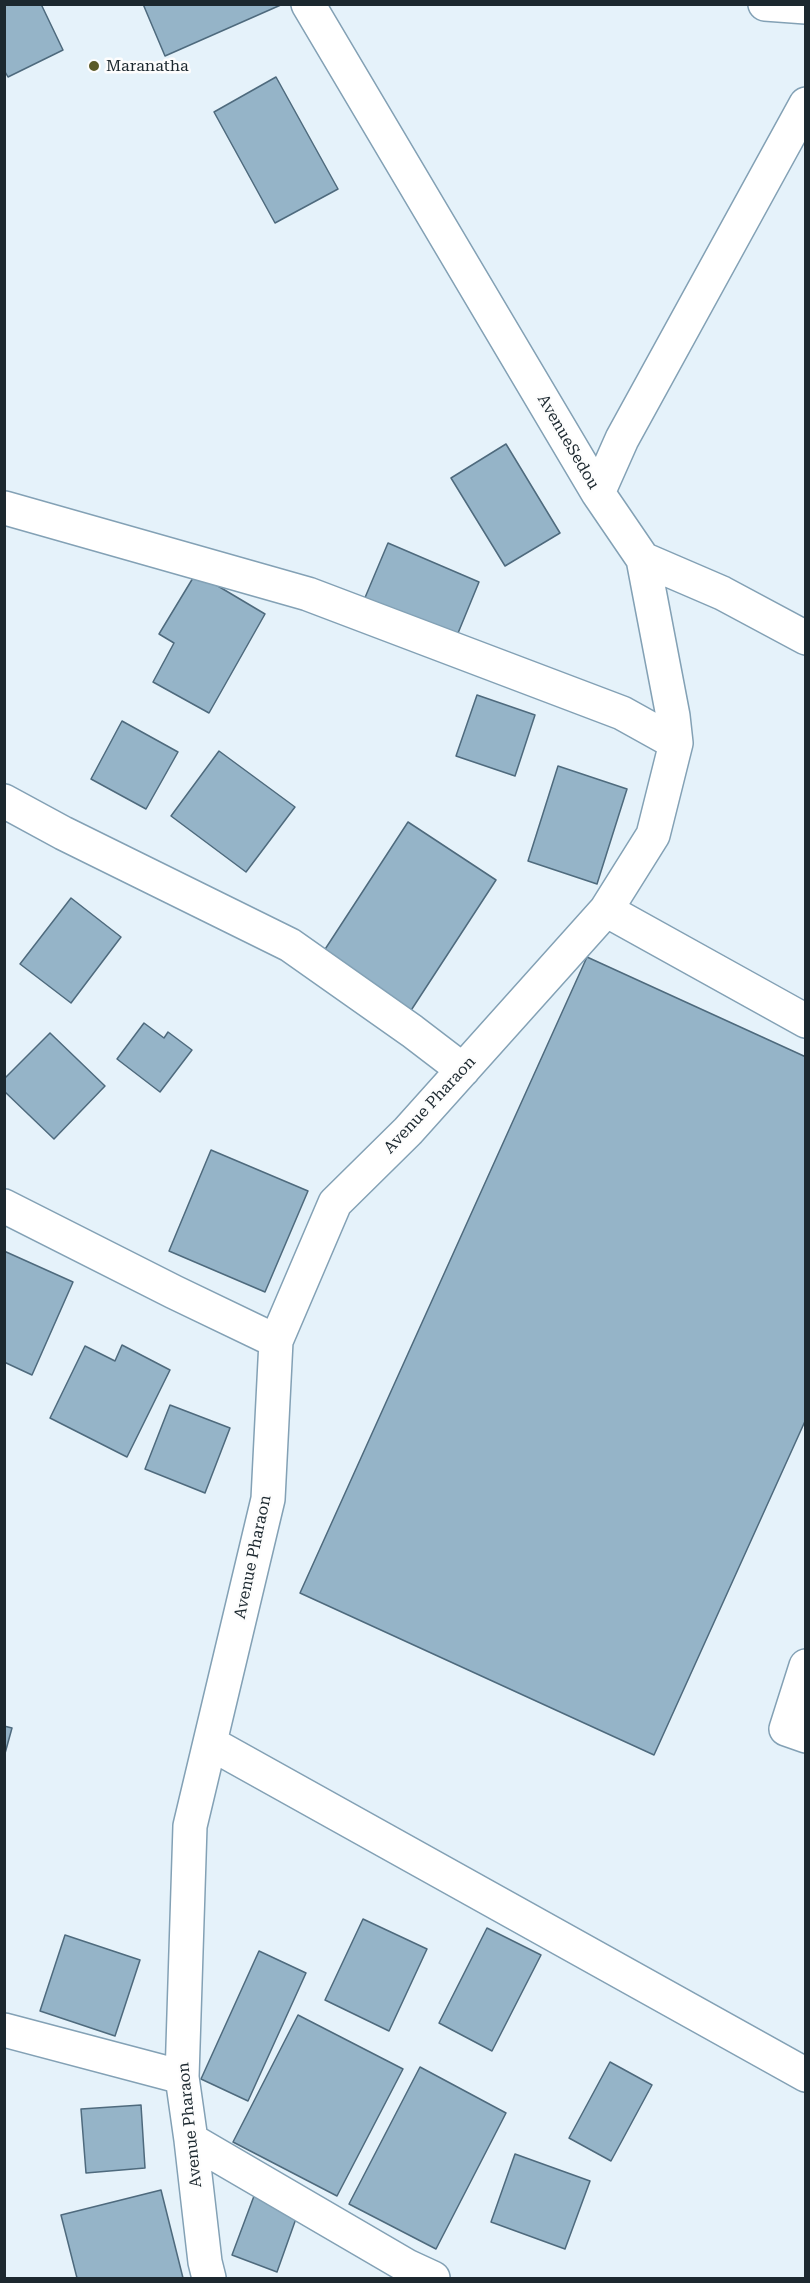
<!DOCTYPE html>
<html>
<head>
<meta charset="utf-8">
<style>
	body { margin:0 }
	#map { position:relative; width:810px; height:2283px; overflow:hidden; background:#e5f2fa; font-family:"Roboto Serif",serif }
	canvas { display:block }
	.frame { position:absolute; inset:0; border:6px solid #1c282f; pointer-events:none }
</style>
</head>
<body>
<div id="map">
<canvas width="810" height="2283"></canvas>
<div class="frame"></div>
</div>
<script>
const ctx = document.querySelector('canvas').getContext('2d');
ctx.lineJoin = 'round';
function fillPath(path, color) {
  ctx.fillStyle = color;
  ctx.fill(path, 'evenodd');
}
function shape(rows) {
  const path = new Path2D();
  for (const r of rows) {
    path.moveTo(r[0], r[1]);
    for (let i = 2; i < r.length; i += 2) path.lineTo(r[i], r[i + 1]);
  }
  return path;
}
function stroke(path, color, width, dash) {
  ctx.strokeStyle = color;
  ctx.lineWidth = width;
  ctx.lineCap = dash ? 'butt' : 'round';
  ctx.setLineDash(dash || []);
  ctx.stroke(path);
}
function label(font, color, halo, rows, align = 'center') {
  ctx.font = font + ' "Roboto Serif",serif';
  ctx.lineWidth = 5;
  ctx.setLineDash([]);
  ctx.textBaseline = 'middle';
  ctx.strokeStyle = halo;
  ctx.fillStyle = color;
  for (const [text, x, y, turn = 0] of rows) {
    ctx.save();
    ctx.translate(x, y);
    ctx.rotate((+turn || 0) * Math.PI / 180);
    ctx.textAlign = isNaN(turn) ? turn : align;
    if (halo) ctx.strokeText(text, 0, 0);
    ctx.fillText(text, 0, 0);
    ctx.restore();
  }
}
const building = shape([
	[4,4,41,4,63,50,8,77,4,70,4,4],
	[143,4,283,4,165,56,143,4],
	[276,77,338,189,275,223,214,112,276,77],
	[506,444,560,533,505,566,451,478,506,444],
	[388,543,479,582,456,638,364,600,388,543],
	[196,573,265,614,209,713,153,682,174,643,159,634,196,573],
	[477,695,535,715,515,776,456,756,477,695],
	[122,721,178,752,146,809,91,779,122,721],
	[219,751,295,807,246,872,171,816,219,751],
	[558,766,627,789,597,884,528,861,558,766],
	[408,822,496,880,408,1015,320,957,408,822],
	[71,898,121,937,71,1003,20,964,71,898],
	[587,957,806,1057,806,1419,654,1755,300,1593,587,957],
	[144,1023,164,1038,168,1032,192,1050,160,1092,117,1059,144,1023],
	[50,1033,105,1086,54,1139,4,1091,4,1079,50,1033],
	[211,1150,308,1191,265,1292,169,1251,211,1150],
	[4,1251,73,1282,32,1375,4,1362,4,1251],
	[122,1345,170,1370,127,1457,50,1418,85,1346,115,1361,122,1345],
	[170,1405,230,1428,205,1493,145,1469,170,1405],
	[4,1726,12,1728,4,1757,4,1726],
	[363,1919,427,1949,389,2031,325,2000,363,1919],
	[487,1928,541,1955,492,2051,439,2023,487,1928],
	[65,1935,140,1960,115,2036,40,2011,65,1935],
	[259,1951,306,1973,248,2101,201,2079,259,1951],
	[298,2015,403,2069,337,2196,233,2142,298,2015],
	[610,2062,652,2085,611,2161,569,2138,610,2062],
	[420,2067,506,2113,436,2249,349,2204,420,2067],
	[141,2105,145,2168,86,2173,81,2109,141,2105],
	[515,2154,590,2181,565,2249,491,2222,515,2154],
	[161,2190,183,2278,77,2278,61,2215,161,2190],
	[254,2196,298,2213,277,2272,232,2255,254,2196]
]);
const minor = shape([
	[765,4,806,7],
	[598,493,622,439,806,104],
	[5,508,308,594,622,713,676,743],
	[643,559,722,593,806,638],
	[4,801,63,833,290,945,412,1031,463,1070],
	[606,910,806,1021],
	[4,1206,174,1292,276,1341],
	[806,1666,786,1729,806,1736],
	[210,1743,806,2075],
	[4,2030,182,2077],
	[191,2140,407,2266,433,2278],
	[209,2278,205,2262,191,2140,182,2077,190,1826,268,1499,276,1341,335,1203,408,1131,606,910,653,835,676,743,673,716,643,559,598,493,308,4]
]);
const markers = [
	[94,66,6,"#5a5926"]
];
const poiNames = [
	["Maranatha",106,66]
];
const streetNames = [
	["AvenueSedou",568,442,60],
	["Avenue Pharaon",430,1105,-47],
	["Avenue Pharaon",253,1557,-78],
	["Avenue Pharaon",190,2125,-96]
];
fillPath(building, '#95b4c8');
stroke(building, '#4e6a7d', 1.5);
stroke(minor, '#83a1b5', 36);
stroke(minor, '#fff', 33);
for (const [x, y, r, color] of markers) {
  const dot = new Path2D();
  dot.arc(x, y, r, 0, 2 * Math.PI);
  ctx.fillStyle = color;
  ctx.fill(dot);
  stroke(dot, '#fdfdfd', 2);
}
label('16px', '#1c282f', '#fdfdfd', poiNames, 'left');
label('16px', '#1c282f', '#fdfdfd', streetNames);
</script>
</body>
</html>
